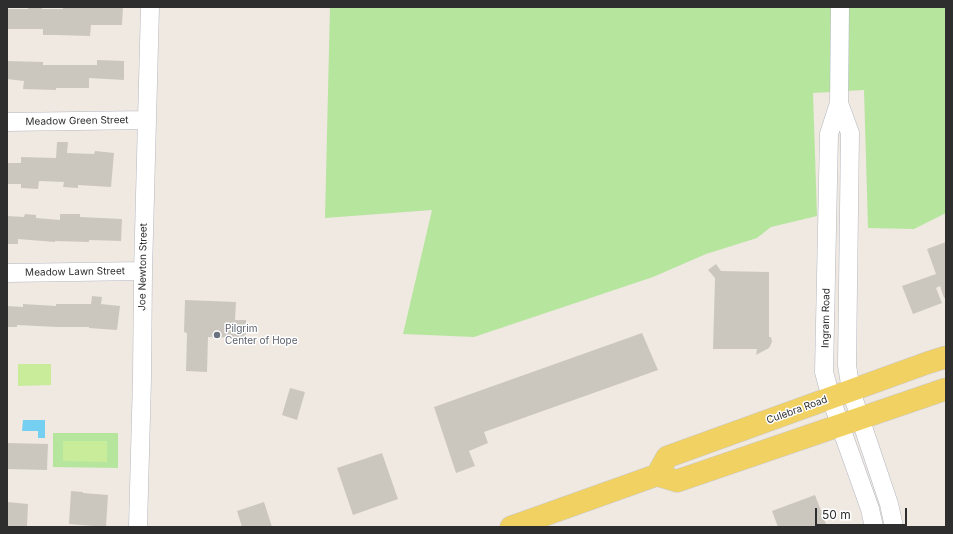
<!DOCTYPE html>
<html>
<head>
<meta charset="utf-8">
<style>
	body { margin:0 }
	#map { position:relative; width:953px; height:534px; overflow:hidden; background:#efe9e1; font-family:Inter,sans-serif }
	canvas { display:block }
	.frame { position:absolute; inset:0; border:8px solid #2e2e2e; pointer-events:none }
	.scale { position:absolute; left:815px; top:508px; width:92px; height:18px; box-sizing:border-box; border:2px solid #2e2e2e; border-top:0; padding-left:5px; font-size:12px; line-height:14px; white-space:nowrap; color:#2e2e2e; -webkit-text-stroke:3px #fff; paint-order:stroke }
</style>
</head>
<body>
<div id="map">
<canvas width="953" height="534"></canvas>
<div class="frame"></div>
<div class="scale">50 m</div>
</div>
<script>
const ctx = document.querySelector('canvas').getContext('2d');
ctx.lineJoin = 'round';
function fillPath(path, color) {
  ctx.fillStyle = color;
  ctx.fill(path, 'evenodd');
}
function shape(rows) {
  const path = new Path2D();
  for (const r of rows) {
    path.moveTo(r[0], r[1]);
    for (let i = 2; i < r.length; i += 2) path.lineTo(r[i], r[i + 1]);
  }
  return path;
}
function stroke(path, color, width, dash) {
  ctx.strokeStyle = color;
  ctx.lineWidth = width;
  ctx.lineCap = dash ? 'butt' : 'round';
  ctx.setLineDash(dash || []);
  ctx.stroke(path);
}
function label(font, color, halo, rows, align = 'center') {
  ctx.font = font + ' Inter,sans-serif';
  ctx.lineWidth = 3;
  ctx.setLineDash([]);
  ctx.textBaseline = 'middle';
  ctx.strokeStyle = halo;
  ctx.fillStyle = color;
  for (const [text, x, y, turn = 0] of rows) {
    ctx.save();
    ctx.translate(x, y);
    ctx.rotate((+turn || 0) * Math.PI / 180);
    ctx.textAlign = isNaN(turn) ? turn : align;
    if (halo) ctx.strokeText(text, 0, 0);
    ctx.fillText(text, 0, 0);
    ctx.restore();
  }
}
const green = shape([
	[330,7,946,7,946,213,914,229,868,228,864,90,813,93,817,216,771,227,757,238,706,254,653,277,474,337,403,334,432,210,325,218],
	[53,433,118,433,118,468,53,467]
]);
const pitch = shape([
	[18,364,51,364,51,385,18,386],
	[63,441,107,441,107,462,63,461]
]);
const water = shape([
	[23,420,45,420,45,438,38,438,38,431,22,431]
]);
const building = shape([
	[28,7,42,7,42,9,63,9,63,7,123,7,122,25,91,25,90,36,57,35,43,35,43,29,7,29,7,9,28,9],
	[97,60,124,61,124,80,89,78,89,88,56,88,56,90,23,89,24,81,7,79,7,61,43,62,43,65,97,65],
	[57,142,68,142,67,153,94,154,95,151,114,153,111,187,78,185,78,188,63,187,64,182,39,181,38,189,21,188,21,184,7,184,7,163,21,163,21,157,56,158],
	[25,214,36,215,36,218,60,220,60,214,80,214,80,217,122,219,121,241,89,240,89,242,55,241,55,242,18,239,18,244,7,244,7,216,24,217],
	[946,242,946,298,944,298,940,286,936,288,942,303,913,314,902,286,936,274,927,249],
	[716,264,721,271,769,272,769,337,771,337,772,342,769,348,756,355,757,349,713,349,715,278,708,270],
	[92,296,102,297,101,304,120,306,117,330,89,328,89,327,57,327,17,325,17,327,7,327,7,306,23,307,23,304,56,306,56,304,91,304],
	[185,300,236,302,235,320,246,320,246,338,208,337,207,372,186,371,187,333,184,332],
	[642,333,658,370,484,432,488,443,469,451,475,466,456,473,434,407],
	[290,388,305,392,297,420,282,415],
	[7,443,48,444,47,470,7,469],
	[382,453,398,499,353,515,337,468],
	[71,491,83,492,83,493,108,495,106,527,69,524],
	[815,495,827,527,778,527,772,511],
	[7,502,28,504,27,527,7,527],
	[264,502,272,527,242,527,237,511]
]);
const minor = shape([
	[840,7,839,103,829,134,824,372,831,398,840,425,870,509,874,527],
	[839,103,850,133,847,365,851,391,889,504,894,527],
	[7,122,147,120],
	[7,273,143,271],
	[138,527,142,378,143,271,150,7]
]);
const major = shape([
	[657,475,667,457,927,363,946,357],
	[511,527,657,475,677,481,946,389]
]);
const markers = [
	[217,335,4,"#6b7280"]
];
const streetNames = [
	["Meadow Green Street",77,121,-1],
	["Joe Newton Street",143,267,-89],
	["Meadow Lawn Street",75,272,-1],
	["Ingram Road",826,318,-89],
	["Culebra Road",797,410,-20]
];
const worshipNames = [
	["Pilgrim",225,329],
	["Center of Hope",225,341]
];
fillPath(green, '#b6e59e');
fillPath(pitch, '#c9ec9a');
fillPath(water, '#75cff0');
fillPath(building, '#cbc7bf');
stroke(minor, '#b4b7c1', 19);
stroke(major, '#c9c9c9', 23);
stroke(minor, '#fff', 18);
stroke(major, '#f2d163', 22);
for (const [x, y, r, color] of markers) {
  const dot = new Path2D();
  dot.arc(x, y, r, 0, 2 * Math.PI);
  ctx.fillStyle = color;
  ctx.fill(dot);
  stroke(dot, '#fff', 1.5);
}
label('10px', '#2e2e2e', '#fff', streetNames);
label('10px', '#5b616d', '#fff', worshipNames, 'left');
</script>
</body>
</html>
